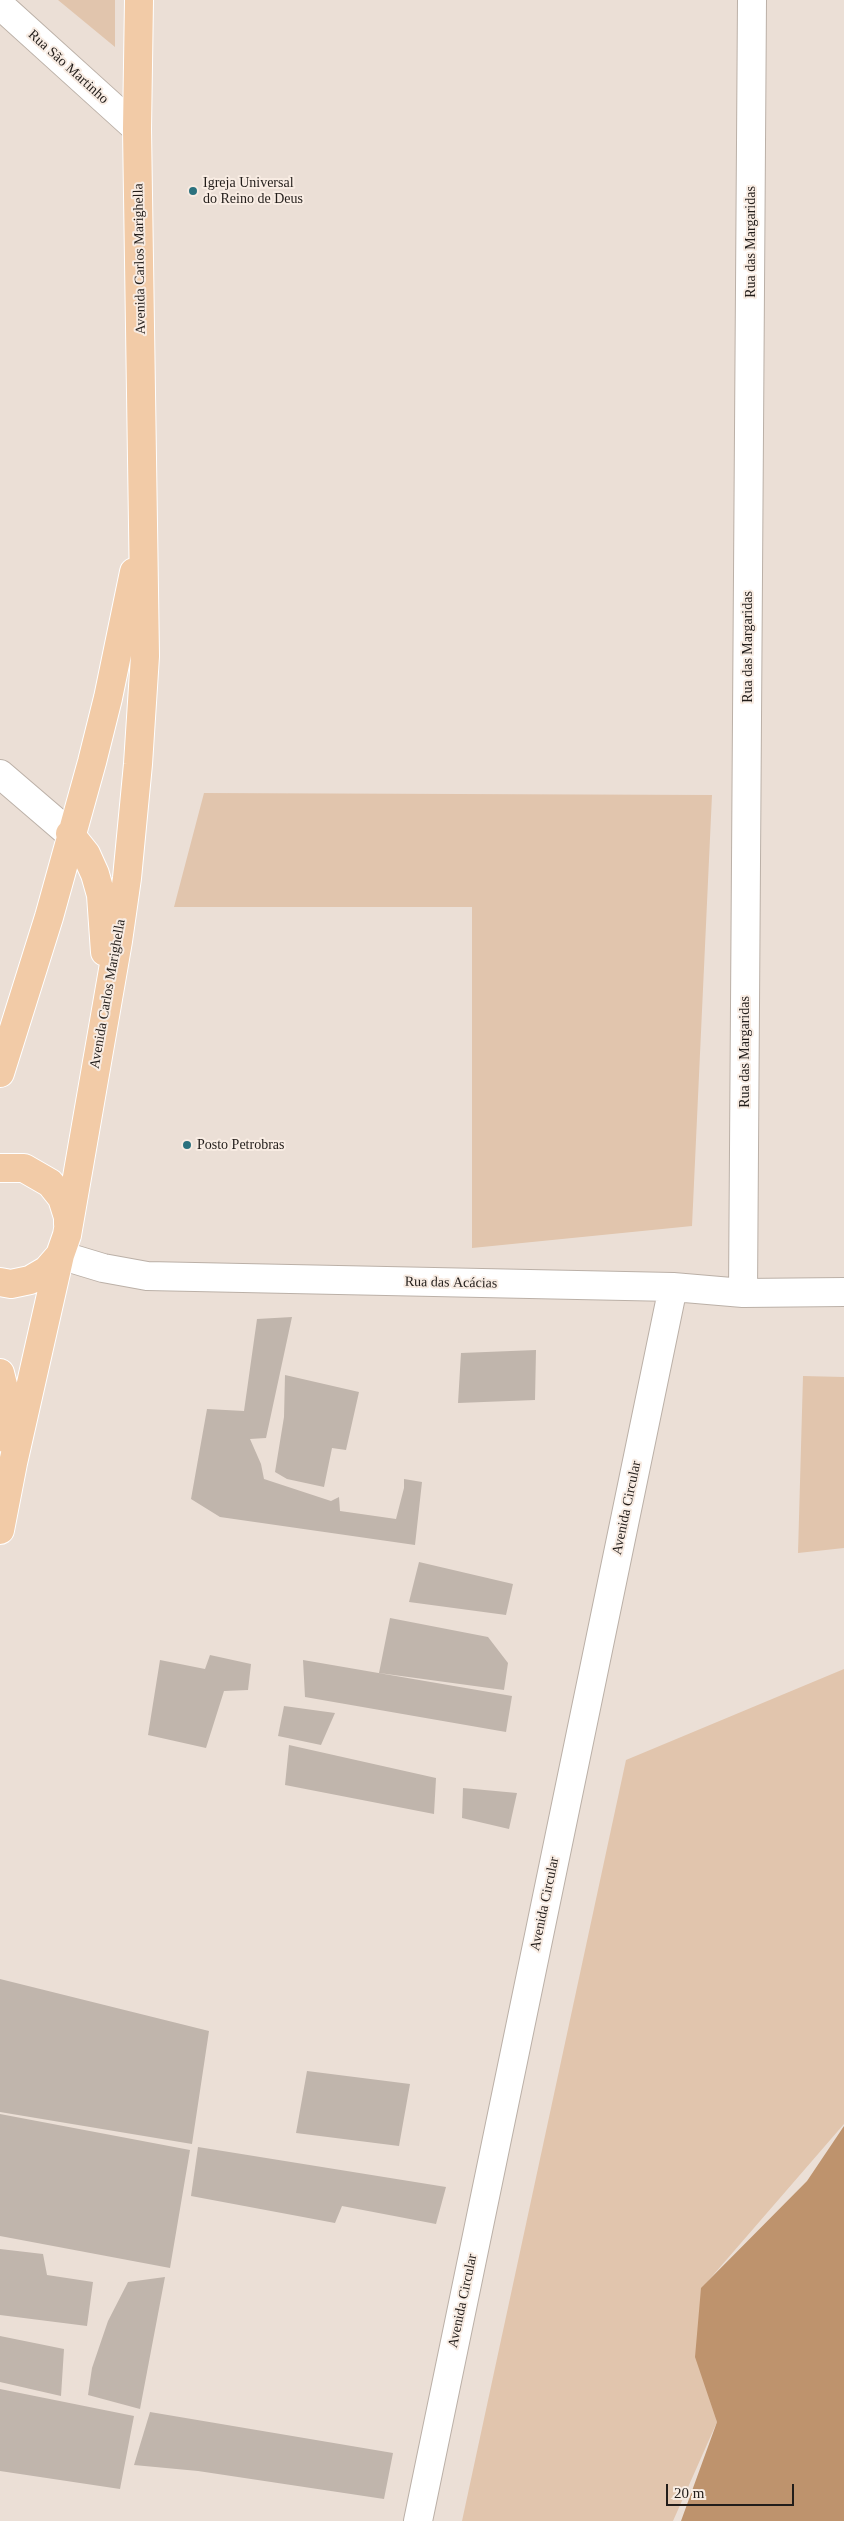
<!DOCTYPE html>
<html>
<head>
<meta charset="utf-8">
<style>
	body { margin:0 }
	#map { position:relative; width:844px; height:2521px; overflow:hidden; background:#ebdfd6; font-family:Georgia,serif }
	canvas { display:block }
	.scale { position:absolute; left:666px; top:2484px; width:128px; height:22px; box-sizing:border-box; border:2px solid #221d1a; border-top:0; padding-left:6px; font-size:15px; line-height:18px; white-space:nowrap; color:#221d1a; -webkit-text-stroke:4px #f8ece3; paint-order:stroke }
</style>
</head>
<body>
<div id="map">
<canvas width="844" height="2521"></canvas>
<div class="scale">20 m</div>
</div>
<script>
const ctx = document.querySelector('canvas').getContext('2d');
ctx.lineJoin = 'round';
function fillPath(path, color) {
  ctx.fillStyle = color;
  ctx.fill(path, 'evenodd');
}
function shape(rows) {
  const path = new Path2D();
  for (const r of rows) {
    path.moveTo(r[0], r[1]);
    for (let i = 2; i < r.length; i += 2) path.lineTo(r[i], r[i + 1]);
  }
  return path;
}
function stroke(path, color, width, dash) {
  ctx.strokeStyle = color;
  ctx.lineWidth = width;
  ctx.lineCap = dash ? 'butt' : 'round';
  ctx.setLineDash(dash || []);
  ctx.stroke(path);
}
function label(font, color, halo, rows, align = 'center') {
  ctx.font = font + ' Georgia,serif';
  ctx.lineWidth = 4;
  ctx.setLineDash([]);
  ctx.textBaseline = 'middle';
  ctx.strokeStyle = halo;
  ctx.fillStyle = color;
  for (const [text, x, y, turn = 0] of rows) {
    ctx.save();
    ctx.translate(x, y);
    ctx.rotate((+turn || 0) * Math.PI / 180);
    ctx.textAlign = isNaN(turn) ? turn : align;
    if (halo) ctx.strokeText(text, 0, 0);
    ctx.fillText(text, 0, 0);
    ctx.restore();
  }
}
const green = shape([
	[58,0,115,0,115,47],
	[204,793,712,795,692,1226,472,1248,472,907,174,907],
	[803,1376,844,1377,844,1548,798,1553],
	[844,1669,844,2124,702,2288,717,2422,673,2521,462,2521,626,1760]
]);
const water = shape([
	[844,2126,844,2521,681,2521,717,2422,695,2357,701,2288,807,2181]
]);
const building = shape([
	[292,1317,266,1438,250,1439,261,1464,264,1479,331,1501,339,1497,340,1511,396,1519,404,1488,404,1479,422,1482,415,1545,220,1517,191,1499,207,1409,244,1411,257,1319],
	[536,1350,535,1400,458,1403,461,1353],
	[285,1375,359,1392,346,1450,332,1448,324,1487,287,1479,275,1472,284,1417],
	[419,1562,513,1584,506,1615,409,1602],
	[390,1618,488,1637,508,1663,504,1690,379,1673],
	[210,1655,251,1664,248,1690,224,1691,206,1748,148,1735,160,1660,205,1669],
	[303,1660,512,1696,506,1732,305,1697],
	[284,1706,335,1713,321,1745,278,1736],
	[289,1745,436,1778,434,1814,285,1785],
	[463,1788,517,1793,509,1829,462,1818],
	[0,1979,209,2031,192,2144,0,2112],
	[307,2071,410,2084,399,2146,296,2133],
	[0,2114,190,2150,170,2268,0,2236],
	[198,2147,446,2187,436,2224,342,2206,335,2223,191,2196],
	[0,2249,43,2254,47,2275,93,2282,87,2326,0,2315],
	[165,2277,140,2409,88,2395,92,2368,108,2321,128,2282],
	[0,2336,64,2349,61,2396,0,2382],
	[0,2389,134,2416,120,2489,0,2471],
	[150,2412,393,2453,384,2499,198,2471,134,2465]
]);
const minor = shape([
	[0,5,137,129],
	[0,774,70,834],
	[60,1255,103,1268,147,1276,673,1287,743,1293,844,1292],
	[743,1293,752,0],
	[418,2521,673,1287]
]);
const major = shape([
	[70,834,86,854,95,874,101,895,105,952],
	[0,1073,49,917,92,762,108,698,134,572],
	[0,1168,24,1168,50,1183,62,1198,68,1217,68,1224],
	[0,1282,11,1284,30,1280,47,1270,60,1255],
	[0,1373,5,1393,10,1441],
	[0,1530,13,1463,60,1255,67,1235,118,941,127,878,138,764,145,656,137,129,139,0]
]);
const markers = [
	[193,191,5,"#2b717e"],
	[187,1145,5,"#2b717e"]
];
const streetNames = [
	["Rua São Martinho",68,67,42],
	["Rua das Margaridas",751,242,-90],
	["Avenida Carlos Marighella",140,259,-91],
	["Rua das Margaridas",748,647,-90],
	["Avenida Carlos Marighella",108,994,-80],
	["Rua das Margaridas",745,1052,-90],
	["Rua das Acácias",451,1283,1],
	["Avenida Circular",627,1508,-78],
	["Avenida Circular",545,1904,-78],
	["Avenida Circular",463,2301,-78]
];
const poiNames = [
	["Igreja Universal",203,183],
	["do Reino de Deus",203,199],
	["Posto Petrobras",197,1145]
];
fillPath(green, '#e1c5ad');
fillPath(water, '#be936d');
fillPath(building, '#c0b5ac');
stroke(minor, '#bbb0a7', 30);
stroke(major, '#fff', 30);
stroke(minor, '#fff', 28);
stroke(major, '#f2cba7', 28);
for (const [x, y, r, color] of markers) {
  const dot = new Path2D();
  dot.arc(x, y, r, 0, 2 * Math.PI);
  ctx.fillStyle = color;
  ctx.fill(dot);
  stroke(dot, '#f8ece3', 2);
}
label('14px', '#221d1a', '#f8ece3', streetNames);
label('14px', '#221d1a', '#f8ece3', poiNames, 'left');
</script>
</body>
</html>
